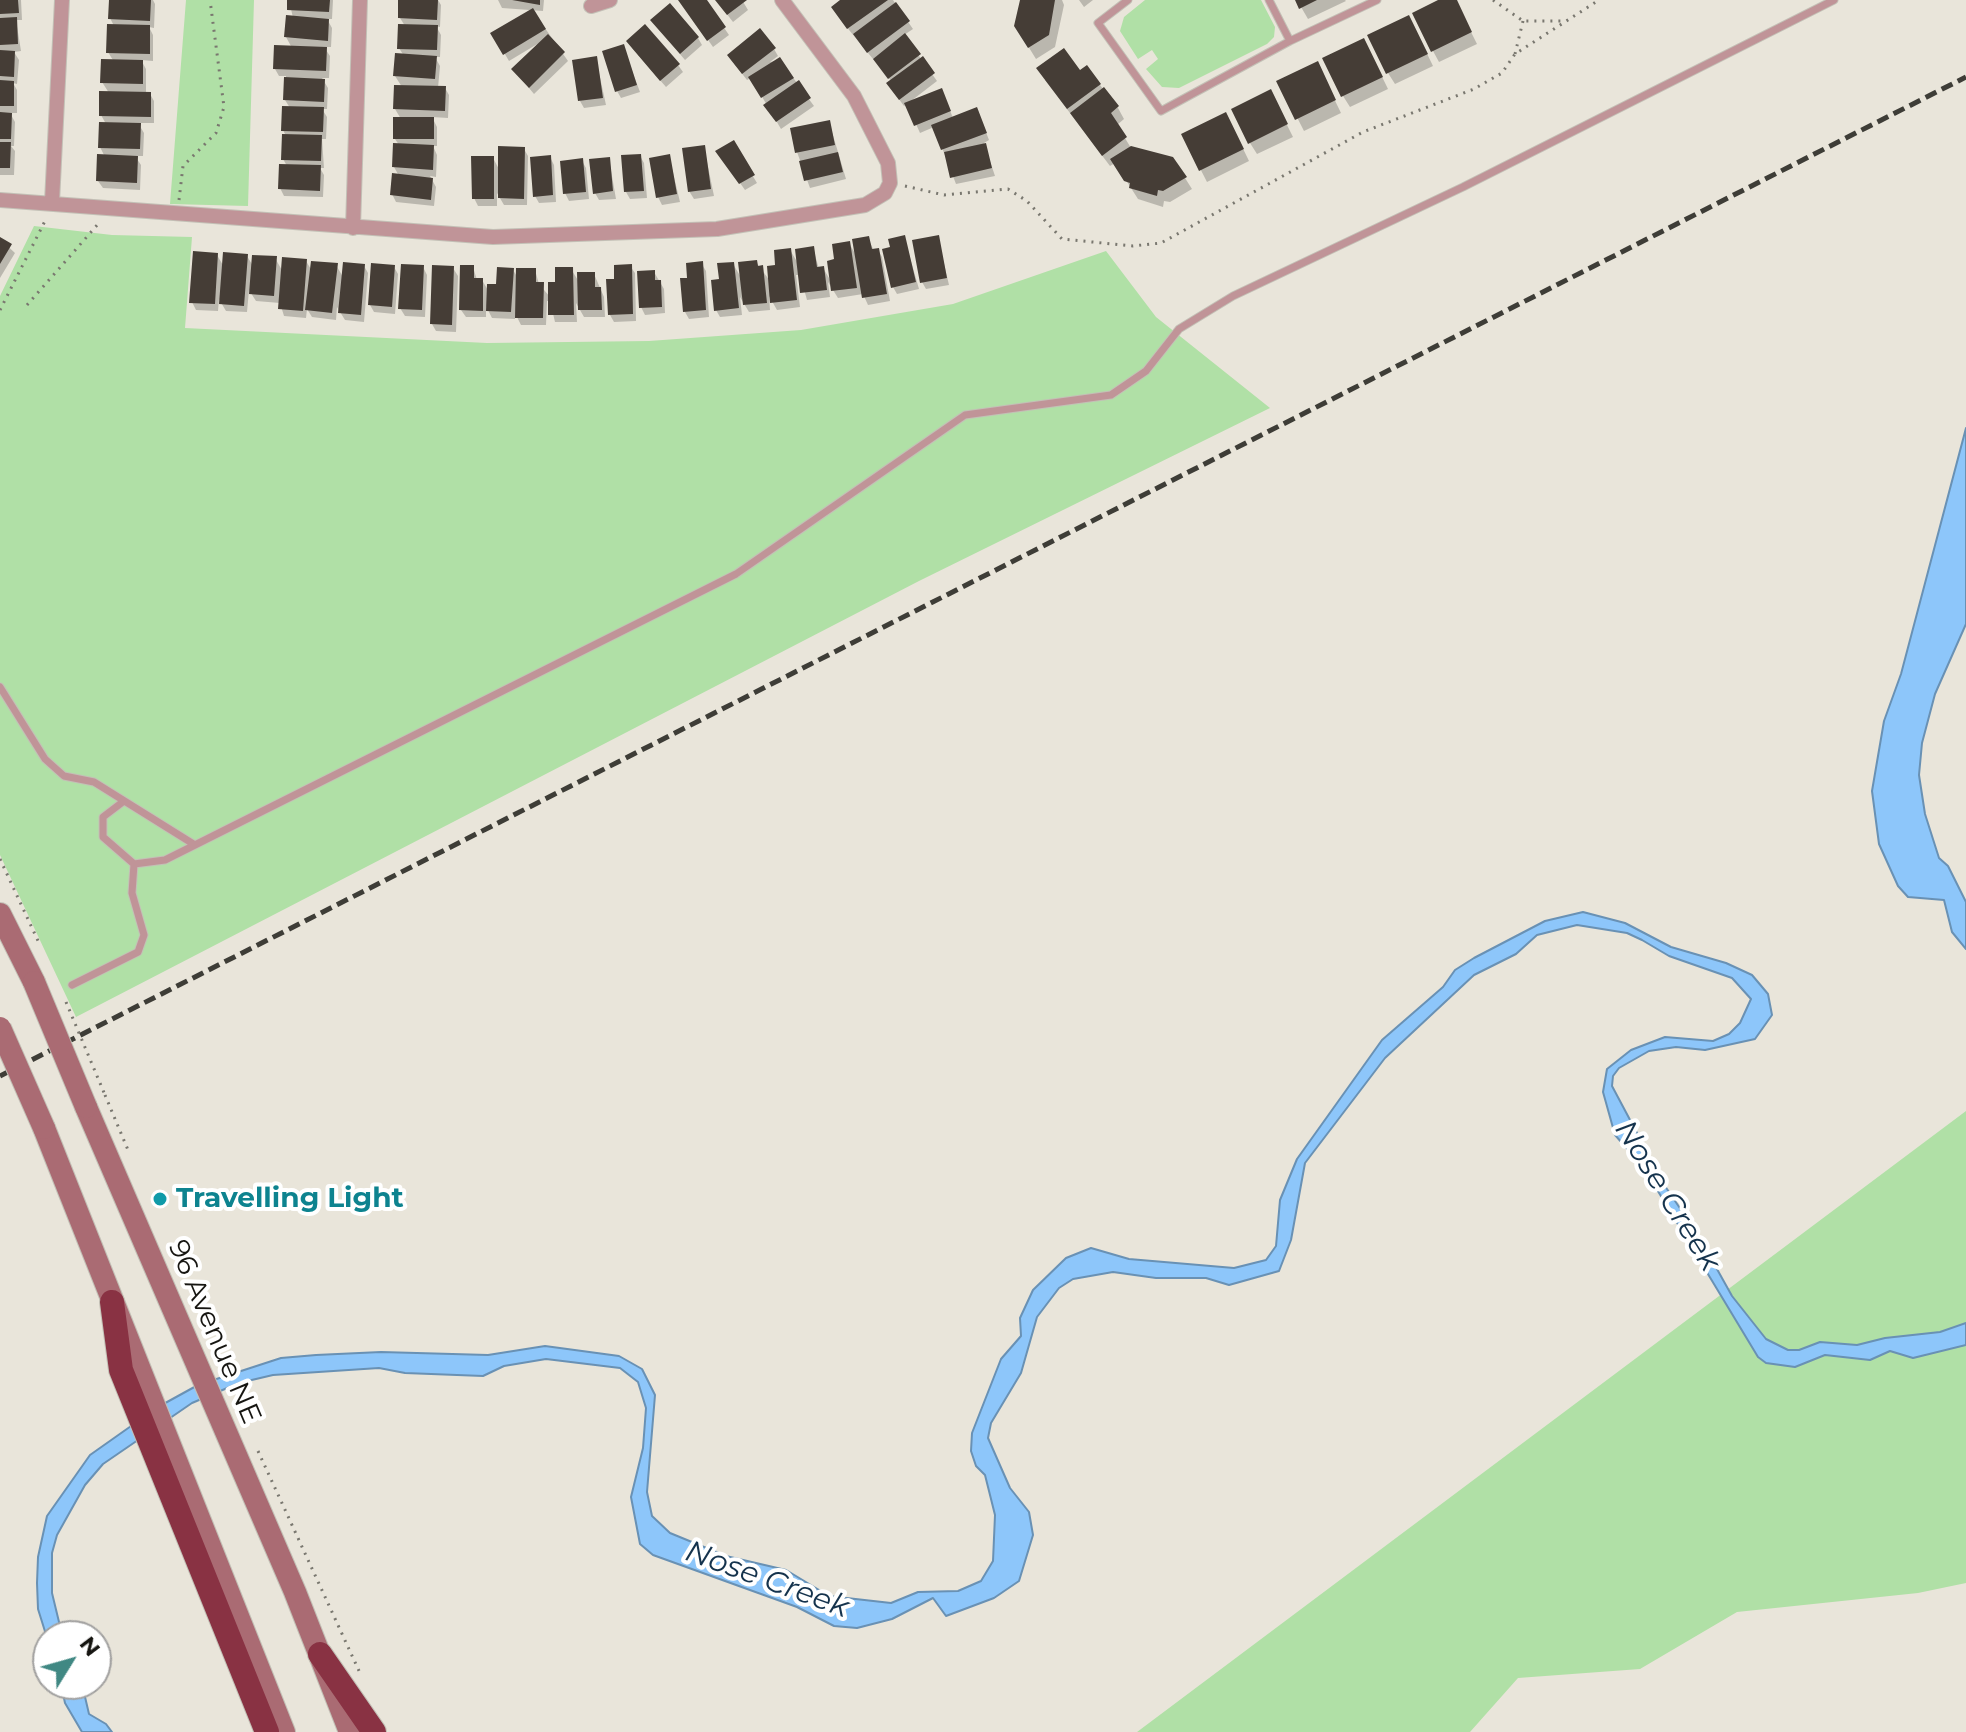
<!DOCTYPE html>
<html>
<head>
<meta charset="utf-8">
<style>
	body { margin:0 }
	#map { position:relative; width:1966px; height:1732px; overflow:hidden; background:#e9e5da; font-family:Montserrat,sans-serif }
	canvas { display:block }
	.north { position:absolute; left:32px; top:1620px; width:80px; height:80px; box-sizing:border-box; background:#fff; border:2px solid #a2a1a0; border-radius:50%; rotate:53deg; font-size:22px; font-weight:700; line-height:32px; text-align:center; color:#161511 }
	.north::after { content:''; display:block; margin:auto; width:28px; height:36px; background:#408883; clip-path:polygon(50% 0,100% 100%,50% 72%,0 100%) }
</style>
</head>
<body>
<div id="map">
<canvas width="1966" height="1732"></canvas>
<div class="north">N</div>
</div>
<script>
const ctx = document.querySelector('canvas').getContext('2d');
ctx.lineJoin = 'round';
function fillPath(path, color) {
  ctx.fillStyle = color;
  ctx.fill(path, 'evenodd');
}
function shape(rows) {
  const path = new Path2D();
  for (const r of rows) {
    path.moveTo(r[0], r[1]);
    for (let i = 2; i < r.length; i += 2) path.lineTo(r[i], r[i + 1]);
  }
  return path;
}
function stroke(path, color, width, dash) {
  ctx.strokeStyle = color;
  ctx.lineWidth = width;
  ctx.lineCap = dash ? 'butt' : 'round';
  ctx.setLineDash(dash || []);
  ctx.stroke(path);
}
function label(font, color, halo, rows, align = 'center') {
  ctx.font = font + ' Montserrat,sans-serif';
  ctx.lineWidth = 8;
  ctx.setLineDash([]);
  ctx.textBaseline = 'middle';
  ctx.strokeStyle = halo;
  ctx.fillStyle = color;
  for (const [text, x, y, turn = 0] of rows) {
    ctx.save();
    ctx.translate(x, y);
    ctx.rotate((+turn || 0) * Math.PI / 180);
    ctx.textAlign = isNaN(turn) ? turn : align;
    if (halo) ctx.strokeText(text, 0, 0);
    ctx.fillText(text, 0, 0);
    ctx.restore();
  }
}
const green = shape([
	[186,0,254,0,248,206,170,204],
	[1145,0,1261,0,1275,27,1274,37,1267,44,1179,88,1162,87,1146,69,1158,59,1152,50,1138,59,1120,31,1124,17],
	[34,226,112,235,192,237,185,328,487,343,649,341,801,330,953,304,1106,251,1156,317,1270,408,919,581,76,1017,0,855,0,296],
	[1966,1111,1966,1583,1918,1593,1737,1612,1640,1669,1518,1678,1470,1732,1137,1732]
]);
const water = shape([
	[1966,428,1966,624,1935,694,1922,743,1919,775,1925,814,1939,858,1948,866,1966,902,1966,949,1952,932,1944,900,1908,897,1898,886,1879,844,1872,791,1884,721,1901,674,1966,428],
	[1583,912,1625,923,1671,947,1726,963,1752,975,1768,994,1772,1015,1755,1039,1705,1050,1676,1047,1649,1051,1619,1068,1613,1076,1612,1086,1637,1133,1640,1149,1698,1235,1732,1296,1766,1339,1788,1350,1799,1350,1820,1342,1857,1345,1885,1338,1940,1332,1966,1323,1966,1345,1913,1358,1890,1351,1870,1360,1825,1355,1795,1367,1766,1363,1758,1357,1644,1168,1615,1135,1603,1092,1607,1069,1631,1050,1665,1037,1713,1041,1729,1034,1740,1023,1751,999,1732,978,1669,956,1642,940,1627,933,1577,925,1537,935,1516,954,1474,975,1385,1058,1305,1163,1291,1240,1279,1271,1229,1285,1206,1278,1156,1278,1113,1272,1073,1279,1059,1288,1037,1317,1021,1373,991,1423,988,1438,1010,1488,1029,1512,1033,1535,1019,1581,994,1598,946,1616,933,1598,892,1619,857,1628,834,1626,797,1607,653,1555,640,1544,631,1497,643,1448,646,1408,638,1382,620,1368,546,1359,504,1366,483,1376,405,1373,379,1368,273,1375,239,1383,192,1403,103,1464,85,1485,57,1535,52,1553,52,1593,59,1622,68,1636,48,1636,48,1641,38,1609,37,1583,38,1557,47,1516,90,1455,158,1407,198,1385,281,1358,316,1355,381,1352,488,1355,545,1346,619,1356,642,1369,655,1395,647,1492,652,1516,670,1533,726,1556,786,1570,829,1596,891,1603,918,1592,958,1591,981,1581,993,1561,995,1515,985,1475,976,1466,971,1451,972,1433,1001,1359,1021,1336,1020,1318,1033,1290,1066,1258,1091,1248,1129,1259,1234,1268,1266,1260,1276,1246,1280,1200,1297,1159,1382,1040,1443,987,1455,970,1474,958,1545,921,1583,912],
	[61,1684,82,1684,89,1714,106,1724,112,1732,82,1732,65,1703,61,1684]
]);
const shadow = shape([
	[0,0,21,0,22,20,16,20,21,51,14,52,19,60,17,84,13,83,17,90,17,113,10,113,15,122,14,146,11,146,15,151,14,175,0,175],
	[111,0,153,0,155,4,154,28,149,27,153,35,153,61,141,60,146,69,146,94,150,94,154,101,154,123,138,123,144,133,143,156,135,156,141,165,140,190,103,188,98,181,105,157,100,147,106,124,101,115,109,93,102,82,114,62,108,52,114,26,110,18],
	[289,0,333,0,332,19,327,19,332,28,331,47,324,47,330,56,329,78,322,78,328,88,327,109,322,109,327,117,326,139,322,139,324,168,320,168,324,175,323,197,284,196,280,188,287,166,283,159,286,136,283,130,290,108,285,100,286,76,279,76,275,69,292,48,286,37,293,18],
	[400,0,438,0,441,5,440,27,436,26,441,35,440,57,435,57,440,66,438,88,445,88,449,95,448,118,432,117,437,127,437,146,433,146,437,155,436,177,430,176,436,187,434,206,396,202,392,194,399,176,394,167,399,145,395,139,401,119,395,109,402,87,395,76,404,56,399,48,405,26,400,18],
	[498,0,544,0,543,11,502,8],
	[680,0,705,0,729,35,713,47],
	[716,0,742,0,748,10,733,22],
	[843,0,893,0,913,29,904,35,937,81,911,101,945,98,953,118,980,117,989,140,984,143,995,176,956,184,934,127,920,133,907,104,904,106,893,91,892,82,840,19],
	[1022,0,1062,0,1064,5,1055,47,1036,59,1023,38],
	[1079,0,1093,0,1084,7],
	[1297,0,1345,0,1346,1,1308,19],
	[1443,0,1455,0,1477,44,1439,62,1433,51],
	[533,11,568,61,534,94,514,70,539,43,509,61,493,34],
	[657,27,698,38,702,45,685,60],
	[1415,29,1433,66,1395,84,1388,73],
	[623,47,640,92,621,98,617,91],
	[632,48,678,65,683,72,666,87],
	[774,49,778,56,770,62,780,60,814,106,781,129,751,78,747,80,733,62],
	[1370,52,1388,89,1350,107,1343,96],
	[596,59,606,105,584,108,580,101],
	[1080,73,1100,85,1118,108,1124,119,1117,125,1131,148,1185,178,1192,189,1170,202,1164,201,1163,207,1138,199,1115,163,1110,166,1045,80],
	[1323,76,1341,113,1304,131,1279,82],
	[1276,103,1293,137,1257,154,1250,143],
	[829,122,846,179,810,188,797,152],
	[1232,126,1249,161,1207,182,1183,135],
	[733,143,757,183,745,190,718,152],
	[704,147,714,196,694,199,689,191],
	[524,149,528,156,527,205,504,205,497,193,497,206,478,206,474,198,493,158,500,171],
	[640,156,644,163,647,198,630,199,626,192],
	[669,156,680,202,662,205,658,197],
	[550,157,554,165,556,202,539,203,535,196],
	[609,159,616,199,599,200,595,193],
	[582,161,586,168,589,199,569,201,565,193],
	[904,237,919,289,897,294,893,287,892,248],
	[868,238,874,251,878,250,882,257,890,301,868,305,863,294,838,298,828,282,830,297,807,300,800,275,796,275,800,307,777,310,769,296,770,310,749,312,740,297,742,315,720,317,716,310,721,281,733,264,742,279,756,262,770,281,790,250,799,265,813,248,819,269,823,268,832,283,837,261,849,243,857,257],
	[938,238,949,285,926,289,922,282],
	[0,239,15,253,0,278],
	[217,255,224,267,247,256,253,266,275,258,283,272,306,261,312,271,336,265,343,277,364,266,368,273,364,322,345,320,337,307,336,320,312,317,307,309,306,318,284,316,280,303,256,301,249,290,247,312,226,311,219,299,218,311,196,310,192,302],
	[701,263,706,271,709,317,689,319,685,312,689,279],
	[630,266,635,273,636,321,614,322,610,315,616,281],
	[394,267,398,274,395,314,374,312,370,305],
	[423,267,427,275,425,317,405,316,400,308],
	[473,267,477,280,482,280,489,292,513,270,518,278,535,270,539,284,550,297,571,269,579,282,594,274,604,297,605,317,584,317,576,303,577,322,555,322,550,301,547,301,546,325,521,325,515,313,515,319,492,318,486,306,486,317,466,317,461,310],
	[453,268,458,276,456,332,436,331,432,324],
	[654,272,664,289,665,313,645,315,641,307]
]);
const building = shape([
	[0,0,18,0,19,13,0,14],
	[109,0,151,0,150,21,108,19],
	[287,0,330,0,329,12,287,10],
	[398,0,438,0,437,20,398,18],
	[512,0,540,0,540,5],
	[678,0,707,0,726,27,707,41],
	[715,0,747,0,727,15],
	[840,0,888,0,847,29,831,7],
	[1020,0,1055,0,1049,35,1028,48,1014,26],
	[1295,0,1317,0,1299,9],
	[1438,0,1457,0,1472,32,1431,52,1412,13],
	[896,2,910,21,867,53,853,34],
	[670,3,699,37,680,54,650,20],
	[533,8,546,29,503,55,490,33],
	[286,15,329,19,328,41,284,37],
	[1409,15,1428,54,1386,74,1367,35],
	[17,17,18,44,0,45,0,18],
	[107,24,150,25,150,54,106,53],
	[398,24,438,25,437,50,397,49],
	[645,24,680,64,660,81,626,41],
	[760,28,776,48,742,74,727,55],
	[905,33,921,54,888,79,873,59],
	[548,34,565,52,529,88,511,69],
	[1364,38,1383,77,1341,97,1322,58],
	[624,44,637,85,615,92,602,51],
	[274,45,327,47,326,71,273,69],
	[1064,48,1080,70,1087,65,1101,84,1067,109,1036,68],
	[0,50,15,51,14,77,0,76],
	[395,53,437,56,435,79,393,76],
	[597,56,603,98,578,101,572,60],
	[923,56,935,73,899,100,886,83],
	[780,57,794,78,761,98,748,77],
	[101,59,143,60,143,84,100,83],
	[1318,61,1336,100,1295,120,1276,81],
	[284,77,325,79,324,102,283,100],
	[0,80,14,81,14,106,0,106],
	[799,80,811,98,776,122,763,105],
	[394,85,446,86,445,111,393,109],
	[1104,87,1119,106,1111,113,1127,137,1102,156,1070,113],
	[942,88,951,111,914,126,904,103],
	[1271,89,1288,124,1248,144,1231,109],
	[99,91,151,92,151,117,99,116],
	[282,106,324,107,323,132,281,131],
	[977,107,987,133,941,150,931,125],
	[0,112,12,113,11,139,0,139],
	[1226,112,1244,149,1199,171,1181,134],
	[393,117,434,117,434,139,393,139],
	[830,120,835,145,795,153,790,128],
	[99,122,141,123,140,149,98,148],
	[282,134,322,135,321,161,281,160],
	[734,140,755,175,739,184,715,151],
	[0,142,11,142,10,168,0,168],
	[393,143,434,145,433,170,392,167],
	[986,143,992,168,950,178,944,152],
	[705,145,711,189,688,192,682,148],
	[498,146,525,147,524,199,498,198],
	[1131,146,1173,157,1187,177,1163,191,1158,190,1157,196,1129,188,1130,183,1124,181,1110,159],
	[838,152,843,172,804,181,799,161],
	[97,154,138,156,137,183,96,181],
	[641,154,644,191,624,192,621,155],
	[670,154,677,194,656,198,649,158],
	[551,155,553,195,533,197,530,157],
	[471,156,494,156,494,199,472,199],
	[610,157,613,191,593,194,589,159],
	[583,158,586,192,563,194,560,161],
	[279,164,321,165,320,191,278,189],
	[392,173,433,178,431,200,390,195],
	[905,235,916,282,891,288,882,249,890,247,888,239],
	[939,235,947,278,920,283,912,240],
	[869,236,872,249,879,248,887,294,862,298,852,239],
	[0,237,12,244,0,264],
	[850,241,857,288,831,291,827,261,834,259,832,244],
	[814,246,817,267,824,266,827,290,800,293,795,249],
	[791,248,797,300,770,303,767,266,775,265,774,250],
	[193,251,218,253,215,304,189,303],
	[223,252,248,254,244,306,219,304],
	[252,255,277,256,274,296,249,294],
	[282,257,307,259,303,311,278,309],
	[757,260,758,266,763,265,767,303,743,305,738,262],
	[311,261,338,263,332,313,305,310],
	[703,261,706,310,683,312,680,278,687,278,686,263],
	[343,262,365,264,361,315,338,313],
	[734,262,739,308,714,311,711,280,719,279,717,263],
	[371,263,395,265,392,307,368,305],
	[401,264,424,265,422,310,398,309],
	[632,264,633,314,608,315,606,279,614,279,614,265],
	[432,265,454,266,452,325,430,324],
	[460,265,474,265,474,278,483,278,483,311,459,310],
	[497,267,514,268,511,312,486,311,487,284,496,284],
	[555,267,573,267,574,315,548,315,548,282,555,282],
	[516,268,536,268,536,282,544,282,543,318,515,318],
	[655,270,655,280,661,280,662,307,639,308,637,271],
	[577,272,595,272,595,287,601,287,602,310,578,310]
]);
const path = shape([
	[1493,0,1523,21,1562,21],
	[1515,54,1523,21],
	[905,186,944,195,1008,189,1027,201,1062,239,1133,246,1161,243,1363,132,1474,89,1502,73,1515,54,1599,0],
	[179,200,183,166,216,133,224,107,210,0],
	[27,305,99,223],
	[0,310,45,221],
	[0,859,40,945],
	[105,1095,128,1150],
	[258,1451,360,1673]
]);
const service = shape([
	[1128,0,1098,23,1161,111,1290,41,1269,0],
	[1290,41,1377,0],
	[0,687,45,759,64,776,94,782,195,845],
	[124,801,103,817,103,837,134,864,165,860,736,574,965,415,1111,395,1146,371,1179,329,1233,296,1463,187,1834,0],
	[72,985,138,952,144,935,132,893,134,864]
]);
const minor = shape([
	[591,6,610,0],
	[0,200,493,237,717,229,865,205,885,193,890,183,888,163,854,96,782,0],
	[52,202,62,0],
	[353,228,360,0]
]);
const secondary = shape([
	[0,914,34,982],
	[86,1107,295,1592,350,1732],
	[44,1128,284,1732]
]);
const motorway = shape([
	[112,1302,121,1370,267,1732],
	[320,1654,374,1732]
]);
const rail = shape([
	[0,1076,1966,77]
]);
const pathBridge = shape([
	[66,1002,105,1095]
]);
const secondaryBridge = shape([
	[34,982,86,1107],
	[0,1028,44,1128]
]);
const markers = [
	[160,1199,8,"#0f9aa8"]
];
const cultureNames = [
	["Travelling Light",176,1199]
];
const streetNames = [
	["96 Avenue NE",214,1332,67]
];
const waterNames = [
	["Nose Creek",1667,1196,58],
	["Nose Creek",767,1580,20]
];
fillPath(green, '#b0e0a6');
fillPath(water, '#8dc6fa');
stroke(water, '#6991b4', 2);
fillPath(shadow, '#0003');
fillPath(building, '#453d36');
stroke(service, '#c3c0b6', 9);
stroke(minor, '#c3c0b6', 16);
stroke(secondary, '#c3c0b6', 24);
stroke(motorway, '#c3c0b6', 26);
stroke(path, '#79776f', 3, [2, 6]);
stroke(service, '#c09498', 7);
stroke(minor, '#c09498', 14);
stroke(secondary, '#aa6b73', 22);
stroke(motorway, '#893243', 24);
stroke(rail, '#3e3d37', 5, [12, 6]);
stroke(secondaryBridge, '#c3c0b6', 24, []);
stroke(pathBridge, '#79776f', 3, [2, 6]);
stroke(secondaryBridge, '#aa6b73', 22);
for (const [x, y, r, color] of markers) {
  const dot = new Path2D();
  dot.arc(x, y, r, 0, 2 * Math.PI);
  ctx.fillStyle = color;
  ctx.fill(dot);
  stroke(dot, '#fff', 3);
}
label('bold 28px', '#0d838f', '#fff', cultureNames, 'left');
label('28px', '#161511', '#fff', streetNames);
label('italic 30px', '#15334d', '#fff', waterNames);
</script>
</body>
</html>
